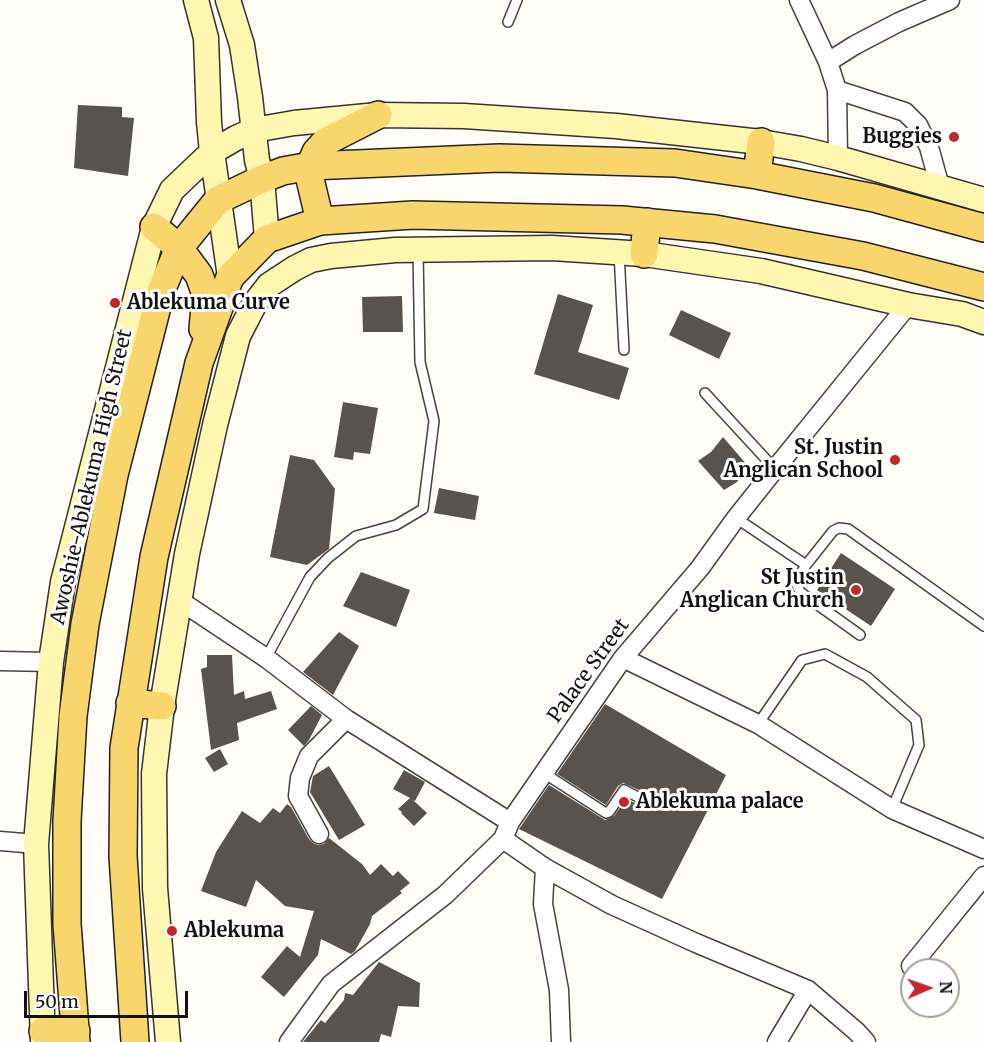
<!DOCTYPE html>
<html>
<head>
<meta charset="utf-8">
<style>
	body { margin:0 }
	#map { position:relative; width:984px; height:1042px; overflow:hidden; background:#fffdf5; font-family:Merriweather,serif }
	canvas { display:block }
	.north { position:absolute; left:900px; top:958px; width:60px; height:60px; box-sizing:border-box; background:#fff; border:2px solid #a0a0a0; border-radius:50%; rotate:88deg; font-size:16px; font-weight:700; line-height:24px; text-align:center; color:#111 }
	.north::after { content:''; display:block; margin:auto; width:21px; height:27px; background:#c4262e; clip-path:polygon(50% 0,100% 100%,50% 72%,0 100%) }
	.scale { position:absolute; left:24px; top:991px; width:164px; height:27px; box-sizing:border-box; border:3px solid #111; border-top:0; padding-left:8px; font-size:18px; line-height:21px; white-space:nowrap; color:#111; -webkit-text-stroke:4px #fff; paint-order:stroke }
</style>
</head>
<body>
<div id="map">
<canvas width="984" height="1042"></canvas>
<div class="north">N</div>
<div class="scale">50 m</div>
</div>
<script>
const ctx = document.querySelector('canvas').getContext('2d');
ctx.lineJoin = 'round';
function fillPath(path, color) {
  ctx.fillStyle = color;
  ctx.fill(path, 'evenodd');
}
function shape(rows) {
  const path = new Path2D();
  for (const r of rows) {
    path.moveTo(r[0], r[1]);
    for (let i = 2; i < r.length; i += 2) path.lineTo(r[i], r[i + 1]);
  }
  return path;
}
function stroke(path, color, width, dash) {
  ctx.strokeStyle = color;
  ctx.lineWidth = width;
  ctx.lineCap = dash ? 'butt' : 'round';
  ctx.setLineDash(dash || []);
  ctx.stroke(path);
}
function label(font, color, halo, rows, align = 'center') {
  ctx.font = font + ' Merriweather,serif';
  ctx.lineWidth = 6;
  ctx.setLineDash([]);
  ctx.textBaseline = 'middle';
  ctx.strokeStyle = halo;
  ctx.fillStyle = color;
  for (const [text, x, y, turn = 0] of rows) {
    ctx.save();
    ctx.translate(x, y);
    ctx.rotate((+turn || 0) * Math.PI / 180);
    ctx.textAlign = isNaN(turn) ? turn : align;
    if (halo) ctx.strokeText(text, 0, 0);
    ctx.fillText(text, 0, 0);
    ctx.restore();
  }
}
const building = shape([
	[78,105,122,107,122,117,134,118,128,176,74,168],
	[558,294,593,305,578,352,629,368,619,400,534,374],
	[402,296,403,332,363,332,362,297],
	[681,310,731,333,719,359,669,335],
	[343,402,378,408,370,454,354,452,353,460,334,457],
	[723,437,748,466,737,482,724,490,698,461,711,452],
	[290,455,314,460,335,489,329,549,307,565,270,557],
	[439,488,479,496,475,520,434,513],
	[841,553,895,589,871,626,817,590],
	[361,572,410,590,396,627,343,606],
	[339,632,359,646,333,695,303,672],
	[207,655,232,655,234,695,244,691,245,699,271,691,277,709,237,723,239,740,211,750,201,669,207,667],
	[605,704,726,775,662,899,519,829,549,785,605,820,614,816,626,799,642,806,647,806,650,804,651,799,648,794,623,783,618,786,606,805,557,774],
	[311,706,322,715,309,740,304,746,288,730],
	[220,749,228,764,214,772,205,758],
	[329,766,365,825,339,840,310,792,313,776],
	[404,770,425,782,415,801,413,800,427,813,414,826,401,813,402,812,398,809,410,798,393,789],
	[287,804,291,807,309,839,313,843,318,845,324,844,329,838,362,864,370,875,381,864,393,876,398,871,410,883,400,891,402,893,372,916,370,924,355,951,351,954,321,939,318,955,284,997,261,977,287,946,300,957,314,911,285,906,256,880,246,907,201,891,216,852,242,811,260,823,273,808,280,813],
	[379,962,420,983,419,1007,398,1006,391,1037,381,1034,379,1042,303,1042,321,1020,325,1023,344,1000,345,993,353,995]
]);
const lane = shape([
	[508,22,517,0],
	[619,252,624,350],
	[705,393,775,469],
	[736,518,806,565],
	[860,635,800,592,797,585,798,578,806,565,833,531,839,528,848,529,984,626],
	[266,658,310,577,328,558,356,536,396,525,423,509,434,421,420,362,418,252],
	[758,724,802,660,825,654,867,677,916,720,919,745,892,809],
	[545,771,553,779,606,813,609,812,624,790,644,800]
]);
const street = shape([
	[799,0,828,62,837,90,838,158],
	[828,62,855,45,899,22,950,0],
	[837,90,905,112,918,125,929,147,940,187],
	[179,600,266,658,346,719,510,822],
	[623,658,758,724,892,809,984,849],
	[0,661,51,662],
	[319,834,298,796,300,778,309,756,346,719],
	[503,839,545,868,612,905,696,943,808,990,857,1032,866,1042],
	[0,841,36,844],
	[545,868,543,904,559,990,561,1042],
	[911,966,984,876],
	[289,1042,331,984,445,895,503,839,510,822,623,658,700,568,736,518,775,469,908,305],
	[777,1042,808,990]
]);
const secondary = shape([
	[196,0,206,38,209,122,212,152,230,277],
	[228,0,242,45,250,97,257,160,262,179,267,239],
	[43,1042,36,844,51,662,63,582,154,227,172,190,212,152,236,138,254,130,294,123,378,115,464,116,616,126,761,142,801,149,838,158,984,200],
	[168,1042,155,888,154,774,162,706,187,554,215,425,238,336,255,303,269,285,295,268,311,260,331,256,395,250,552,248,644,254,761,271,908,305,962,314,984,322]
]);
const primary = shape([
	[757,175,761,142],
	[320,221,310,179,310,166,316,152,325,142,378,115],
	[154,227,179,248,199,275,205,292,205,307,203,329],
	[644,254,647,222],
	[130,703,162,706],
	[43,1031,76,1031],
	[76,1042,67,924,67,821,73,716,85,624,114,475,161,291,179,248,218,200,262,179,283,171,310,166,499,158,675,163,757,175,874,198,984,228],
	[135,1042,123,856,124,748,154,557,199,363,230,277,267,239,320,221,413,215,622,220,715,229,863,256,984,287]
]);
const markers = [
	[954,137,6,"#c4262e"],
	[115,303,6,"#c4262e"],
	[895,460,6,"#c4262e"],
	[856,590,6,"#c4262e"],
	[624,802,6,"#c4262e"],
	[172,931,6,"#c4262e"]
];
const poiNames = [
	["Buggies",942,137],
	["Ablekuma Curve",127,303,"left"],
	["St. Justin",883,448],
	["Anglican School",883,471],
	["St Justin",844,578],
	["Anglican Church",844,601],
	["Ablekuma palace",636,802,"left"],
	["Ablekuma",184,931,"left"]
];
const streetNames = [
	["Awoshie-Ablekuma High Street",92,477,-77],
	["Palace Street",589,671,-54]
];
fillPath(building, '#5a524d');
stroke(lane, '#444', 12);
stroke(street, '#444', 21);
stroke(secondary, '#333', 27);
stroke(primary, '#222', 30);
stroke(lane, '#fff', 9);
stroke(street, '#fff', 18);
stroke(secondary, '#fff6b0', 24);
stroke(primary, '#f9d66b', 27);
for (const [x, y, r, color] of markers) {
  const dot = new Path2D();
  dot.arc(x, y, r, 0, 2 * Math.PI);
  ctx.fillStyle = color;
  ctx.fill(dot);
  stroke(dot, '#fff', 2);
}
label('bold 20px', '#111', '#fff', poiNames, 'right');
label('20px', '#111', '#fff', streetNames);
</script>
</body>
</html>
